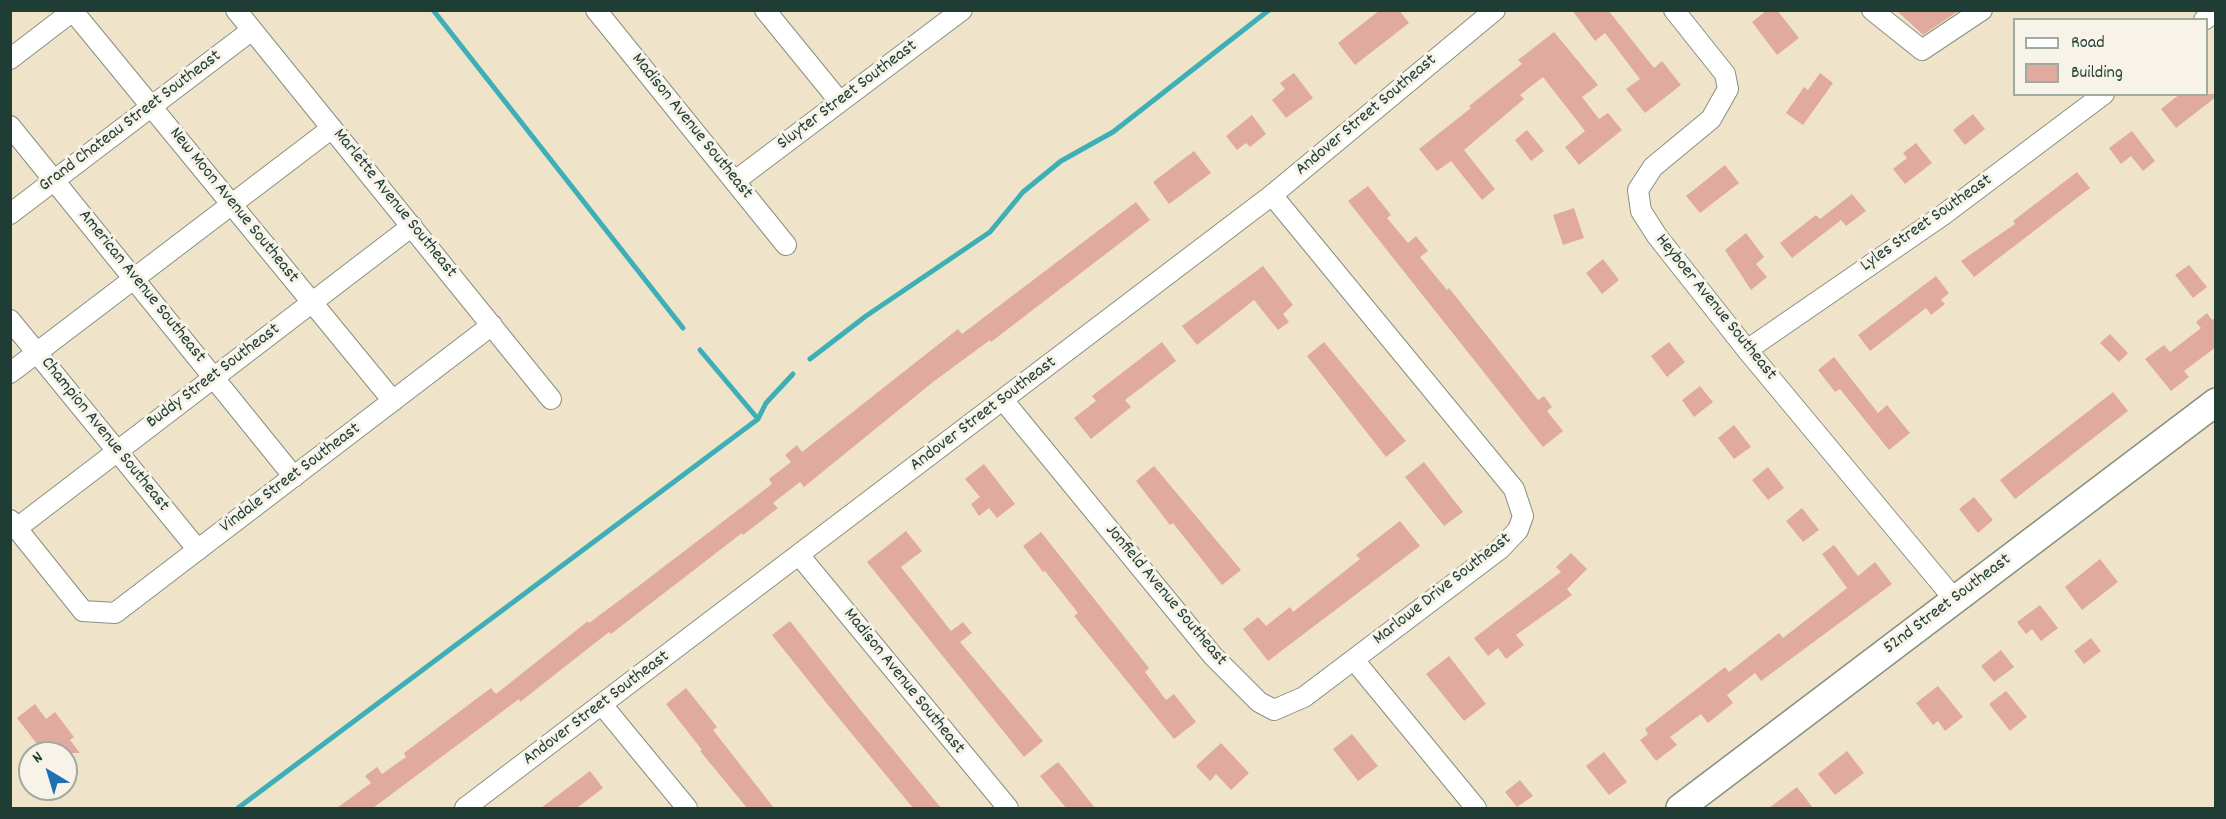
<!DOCTYPE html>
<html>
<head>
<meta charset="utf-8">
<style>
	body { margin:0 }
	#map { position:relative; width:2226px; height:819px; overflow:hidden; background:#efe4c9; font-family:Dekko,sans-serif }
	canvas { display:block }
	.frame { position:absolute; inset:0; border:12px solid #1f3d34; pointer-events:none }
	.legend { position:absolute; left:2013px; top:18px; width:195px; height:78px; box-sizing:border-box; background:#f7f3e8; border:2px solid #a1aaa0; margin:0; padding:8px 10px; list-style:none; font-size:18px; color:#1f3d34 }
	.legend li { display:flex; align-items:center; gap:12px; height:30px }
	.legend b { width:30px; border:2px solid #a1aaa0 }
	.north { position:absolute; left:18px; top:741px; width:60px; height:60px; box-sizing:border-box; background:#f7f3e8; border:2px solid #a1aaa0; border-radius:50%; rotate:322deg; font-size:16px; font-weight:700; line-height:24px; text-align:center; color:#1f3d34 }
	.north::after { content:''; display:block; margin:auto; width:21px; height:27px; background:#1f6fb2; clip-path:polygon(50% 0,100% 100%,50% 72%,0 100%) }
</style>
</head>
<body>
<div id="map">
<canvas width="2226" height="819"></canvas>
<div class="frame"></div>
<ul class="legend">
<li><b style="height:8px;background:#fff"></b>Road</li>
<li><b style="height:16px;background:#e1aa9e"></b>Building</li>
</ul>
<div class="north">N</div>
</div>
<script>
const ctx = document.querySelector('canvas').getContext('2d');
ctx.lineJoin = 'round';
function shape(rows) {
  const path = new Path2D();
  for (const r of rows) {
    path.moveTo(r[0], r[1]);
    for (let i = 2; i < r.length; i += 2) path.lineTo(r[i], r[i + 1]);
  }
  return path;
}
function stroke(path, color, width, dash) {
  ctx.strokeStyle = color;
  ctx.lineWidth = width;
  ctx.lineCap = dash ? 'butt' : 'round';
  ctx.setLineDash(dash || []);
  ctx.stroke(path);
}
function fillPath(path, color) {
  ctx.fillStyle = color;
  ctx.fill(path, 'evenodd');
}
function label(font, color, halo, rows, align = 'center') {
  ctx.font = font + ' Dekko,sans-serif';
  ctx.lineWidth = 6;
  ctx.setLineDash([]);
  ctx.textBaseline = 'middle';
  ctx.strokeStyle = halo;
  ctx.fillStyle = color;
  for (const [text, x, y, turn = 0] of rows) {
    ctx.save();
    ctx.translate(x, y);
    ctx.rotate((+turn || 0) * Math.PI / 180);
    ctx.textAlign = isNaN(turn) ? turn : align;
    if (halo) ctx.strokeText(text, 0, 0);
    ctx.fillText(text, 0, 0);
    ctx.restore();
  }
}
const stream = shape([
	[433,10,683,328],
	[700,350,758,419],
	[810,359,866,316,990,232,1023,192,1061,161,1113,132,1269,10],
	[238,808,758,419,766,403,793,374]
]);
const building = shape([
	[1380,10,1399,10,1409,23,1355,65,1338,43],
	[1572,10,1608,10,1654,68,1662,61,1681,85,1645,113,1626,89,1640,79,1605,33,1595,41],
	[1767,10,1777,10,1799,38,1777,55,1752,22],
	[1896,10,1960,10,1923,35],
	[1554,32,1598,85,1582,97,1599,119,1608,113,1622,130,1579,165,1565,147,1585,131,1543,77,1520,95,1524,99,1464,150,1495,189,1482,200,1451,161,1437,171,1419,149,1471,108,1469,106,1522,64,1518,60],
	[1294,73,1313,98,1286,118,1272,100,1285,89,1280,83],
	[1820,73,1833,83,1803,125,1786,113,1804,87,1808,90],
	[2180,94,2216,94,2216,97,2176,128,2161,109],
	[1973,114,1985,129,1965,145,1953,130],
	[1252,115,1266,134,1250,147,1246,143,1237,150,1226,136],
	[1527,130,1544,151,1531,161,1515,140],
	[2132,131,2155,161,2143,171,2131,156,2121,164,2109,148],
	[1916,143,1932,163,1905,184,1893,169,1907,158,1903,153],
	[1194,151,1211,173,1169,204,1153,182],
	[1725,165,1739,183,1700,213,1686,196],
	[2077,172,2090,188,1974,277,1961,261,2015,224,2013,221],
	[1368,186,1391,215,1387,218,1408,243,1416,236,1428,251,1420,257,1447,290,1449,288,1538,400,1544,396,1552,407,1547,411,1563,431,1543,447,1348,201],
	[1852,194,1866,211,1846,226,1841,220,1792,258,1780,243,1816,215,1820,219],
	[1136,202,1150,220,991,342,990,340,933,382,804,487,800,482,773,503,778,508,743,535,742,533,611,634,609,632,520,702,519,699,373,808,337,808,371,783,365,776,377,767,382,774,406,757,404,753,491,688,496,694,588,621,589,623,636,588,772,484,769,479,791,462,785,455,797,445,802,452,958,329,962,334],
	[1574,208,1584,238,1563,245,1553,215],
	[1746,233,1764,257,1756,264,1767,277,1751,290,1725,250],
	[1603,259,1619,280,1602,294,1586,273],
	[2189,265,2207,287,2193,298,2175,275],
	[1263,266,1293,305,1283,314,1289,322,1278,330,1254,300,1197,345,1182,326],
	[1936,276,1949,293,1941,300,1945,304,1931,315,1926,308,1870,351,1858,335],
	[2207,313,2212,320,2216,317,2216,347,2184,371,2189,377,2171,391,2145,359,2164,345,2170,352,2201,328,2196,322],
	[2110,334,2128,353,2119,362,2100,343],
	[1162,342,1176,361,1125,400,1131,407,1091,439,1074,418,1096,401,1092,396],
	[1324,342,1406,441,1386,457,1307,356],
	[1669,342,1685,362,1667,377,1651,356],
	[1834,357,1878,413,1887,405,1910,433,1889,450,1840,389,1835,392,1818,370],
	[1700,386,1713,402,1694,417,1682,400],
	[2113,392,2128,411,2015,499,2000,480],
	[1734,425,1751,447,1734,459,1718,438],
	[1424,462,1463,512,1444,526,1405,477],
	[984,464,1015,504,997,518,989,508,979,516,971,504,980,497,965,479],
	[1154,466,1241,570,1222,585,1173,523,1170,525,1136,481],
	[1768,467,1784,488,1768,500,1752,480],
	[1974,497,1993,520,1978,533,1959,509],
	[1802,508,1819,530,1803,542,1786,521],
	[1400,521,1420,546,1268,661,1243,629,1258,617,1266,626,1290,607,1293,612,1360,559,1356,555],
	[906,531,922,551,901,567,951,631,963,622,972,633,960,642,1043,741,1024,757,867,562],
	[1041,532,1149,668,1145,672,1166,700,1174,694,1196,722,1174,739,1074,616,1078,613,1045,571,1043,572,1023,546],
	[1834,545,1858,576,1875,562,1892,584,1761,681,1755,673,1727,695,1733,703,1708,723,1701,714,1670,737,1677,745,1656,761,1640,740,1648,734,1645,729,1725,667,1729,672,1779,633,1783,638,1847,588,1822,554],
	[1571,553,1587,569,1567,589,1572,595,1516,635,1524,645,1506,659,1498,648,1488,656,1474,638,1561,572,1556,567],
	[2100,559,2118,582,2082,610,2065,587],
	[2040,605,2058,628,2041,641,2032,629,2026,634,2017,622],
	[790,621,853,701,941,808,913,808,828,705,772,635],
	[2091,638,2101,651,2084,664,2074,651],
	[2001,650,2014,667,1994,682,1981,666],
	[1449,656,1486,704,1464,721,1426,674],
	[1938,686,1963,717,1945,731,1938,721,1933,725,1916,703],
	[686,688,717,727,713,730,774,808,747,808,700,751,702,750,666,704],
	[2006,691,2027,717,2010,731,1989,704],
	[35,704,46,719,55,712,74,737,70,740,80,753,44,753,17,718],
	[1352,734,1378,766,1358,781,1333,749],
	[1221,743,1249,773,1231,790,1216,774,1210,781,1196,766],
	[1847,751,1864,773,1835,795,1818,774],
	[1604,752,1627,782,1609,795,1586,766],
	[1058,762,1064,769,1095,808,1066,808,1040,776],
	[590,771,603,788,577,808,541,808],
	[1520,780,1533,796,1517,807,1505,792],
	[1797,787,1813,808,1769,808]
]);
const street = shape([
	[72,10,393,401],
	[236,10,551,399],
	[596,10,786,245],
	[765,10,840,102],
	[1674,10,1725,74,1728,89,1711,119,1653,167,1638,190,1641,211,1657,236,1747,350,1955,600],
	[1872,10,1922,50,1982,10],
	[2204,20,2216,11],
	[10,59,74,10],
	[10,126,294,477],
	[735,181,962,10],
	[10,214,252,30],
	[10,320,198,550],
	[1747,350,1943,215,2104,94],
	[10,373,332,128],
	[1003,400,1213,656,1259,702,1274,710,1304,697,1500,549,1518,530,1523,516,1514,489,1272,195],
	[10,520,83,611,115,613,492,325],
	[17,528,412,226],
	[799,555,1008,808],
	[1354,660,1476,808],
	[603,706,687,808],
	[465,808,1272,195,1495,10]
]);
const secondary = shape([
	[1680,808,2216,402]
]);
const streetNames = [
	["Sluyter Street Southeast",848,96,-37],
	["Andover Street Southeast",1367,116,-40],
	["Grand Chateau Street Southeast",131,122,-37],
	["Madison Avenue Southeast",691,127,51],
	["Marlette Avenue Southeast",394,204,51],
	["New Moon Avenue Southeast",233,206,51],
	["Lyles Street Southeast",1927,224,-35],
	["American Avenue Southeast",141,287,51],
	["Heyboer Avenue Southeast",1715,308,51],
	["Buddy Street Southeast",214,377,-37],
	["Andover Street Southeast",984,415,-37],
	["Champion Avenue Southeast",104,435,51],
	["Vindale Street Southeast",291,479,-37],
	["Marlowe Drive Southeast",1443,590,-38],
	["Jonfield Avenue Southeast",1165,596,50],
	["52nd Street Southeast",1948,605,-37],
	["Madison Avenue Southeast",903,682,51],
	["Andover Street Southeast",597,709,-37]
];
stroke(stream, '#3eafb7', 5);
fillPath(building, '#e1aa9e');
stroke(street, '#87907e', 22);
stroke(secondary, '#87907e', 30);
stroke(street, '#fff', 20);
stroke(secondary, '#fff', 27);
label('18px', '#1f3d34', '#f7f3e8', streetNames);
</script>
</body>
</html>
